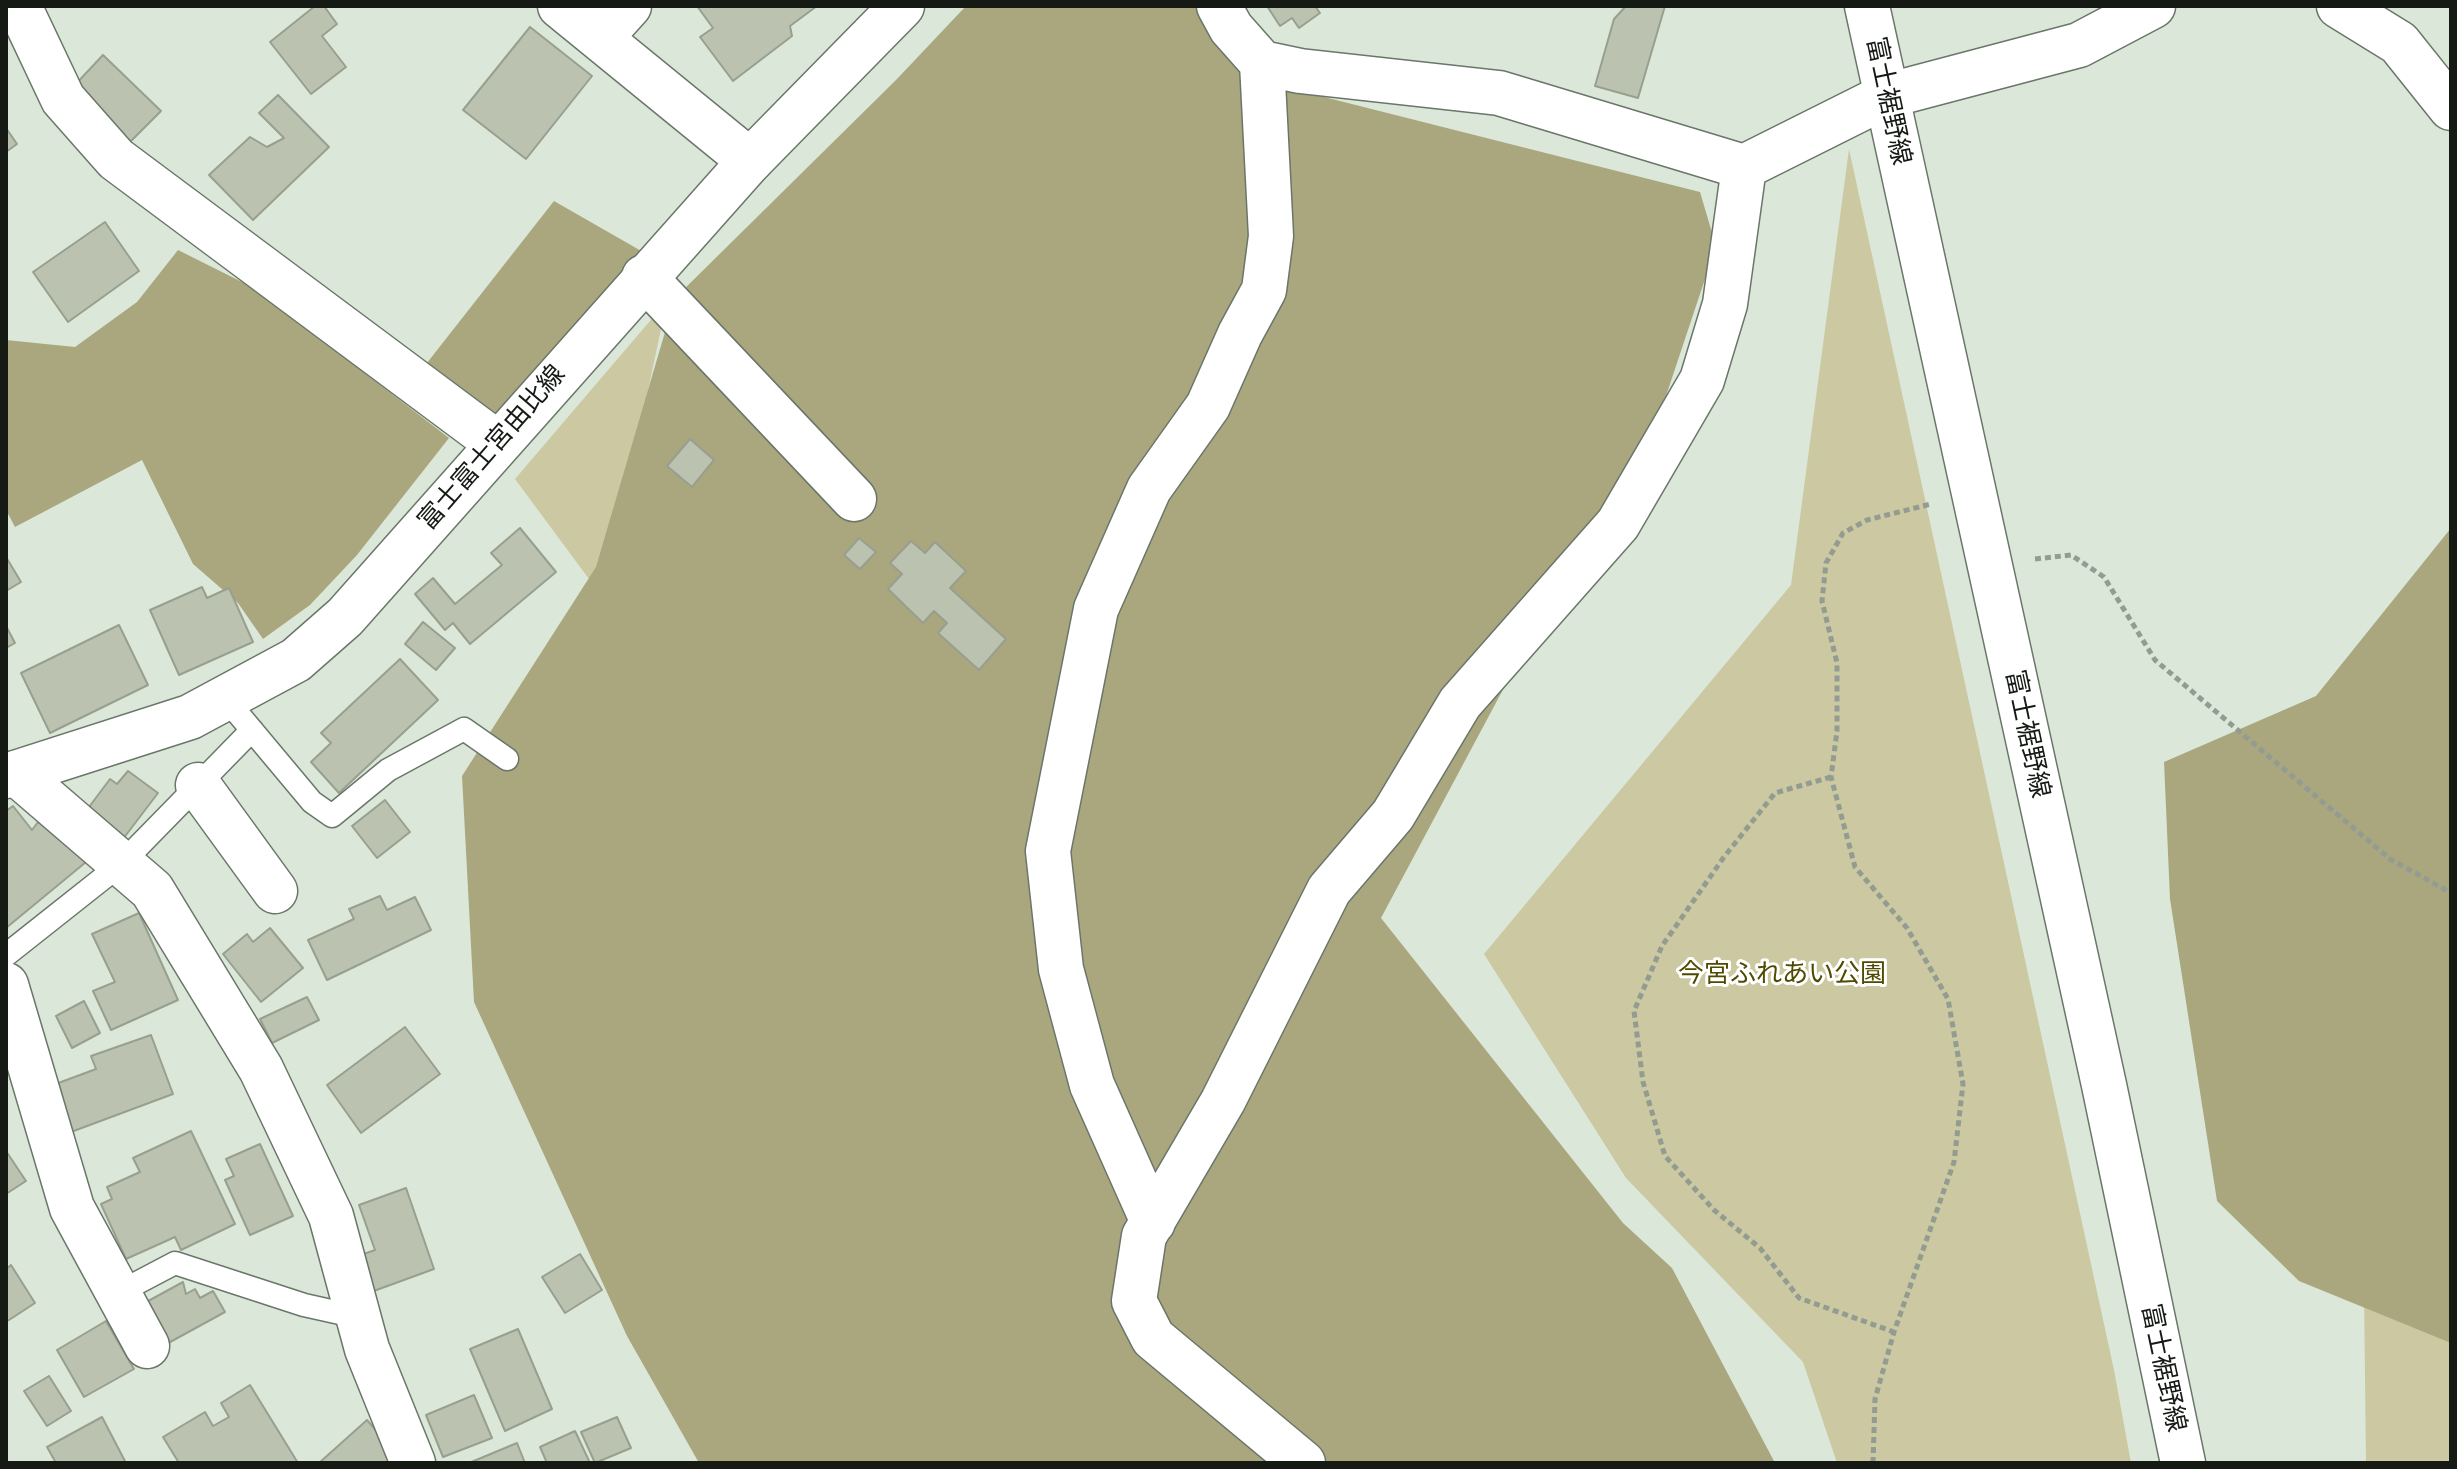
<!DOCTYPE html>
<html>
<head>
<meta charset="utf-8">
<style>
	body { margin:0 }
	#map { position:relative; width:2457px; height:1469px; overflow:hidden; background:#dbe8d9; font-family:"PT Sans",sans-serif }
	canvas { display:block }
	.frame { position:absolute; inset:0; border:8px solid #151a15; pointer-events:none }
</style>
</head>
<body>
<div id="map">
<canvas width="2457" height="1469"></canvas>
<div class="frame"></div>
</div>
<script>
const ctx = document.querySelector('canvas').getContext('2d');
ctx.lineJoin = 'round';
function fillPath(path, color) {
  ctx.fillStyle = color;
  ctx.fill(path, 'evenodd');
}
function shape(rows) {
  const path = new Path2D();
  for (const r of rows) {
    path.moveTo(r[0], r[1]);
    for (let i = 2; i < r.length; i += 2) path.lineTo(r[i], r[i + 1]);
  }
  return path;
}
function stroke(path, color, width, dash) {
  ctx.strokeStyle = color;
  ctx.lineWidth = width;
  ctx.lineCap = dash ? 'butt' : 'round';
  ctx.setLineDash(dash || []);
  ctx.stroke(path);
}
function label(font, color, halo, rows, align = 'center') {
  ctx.font = font + ' "PT Sans","Noto Sans JP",sans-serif';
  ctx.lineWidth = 6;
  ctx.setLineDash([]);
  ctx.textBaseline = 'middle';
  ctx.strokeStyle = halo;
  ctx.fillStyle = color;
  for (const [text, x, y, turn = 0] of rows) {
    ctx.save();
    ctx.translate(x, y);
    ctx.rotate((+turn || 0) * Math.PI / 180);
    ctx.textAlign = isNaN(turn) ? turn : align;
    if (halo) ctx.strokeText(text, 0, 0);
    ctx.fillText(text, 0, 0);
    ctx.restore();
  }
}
const green = shape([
	[1849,149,2114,1370,2131,1463,1837,1463,1803,1362,1626,1178,1484,954,1791,585],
	[667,301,615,545,589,579,515,479],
	[2364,1290,2451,1329,2451,1463,2366,1463]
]);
const forest = shape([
	[966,6,1195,6,1245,77,1700,192,1716,246,1659,417,1577,551,1381,918,1623,1223,1672,1268,1775,1463,699,1463,627,1336,474,1002,462,776,596,567,675,298,896,80],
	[554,201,643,252,490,421,423,368],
	[178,250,256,289,449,438,357,555,310,605,263,639,238,603,193,564,142,460,15,527,6,510,6,340,75,347,137,302],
	[2451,528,2451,1343,2299,1281,2217,1201,2170,899,2164,762,2316,696]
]);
const building = shape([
	[315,6,324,6,337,24,322,36,346,67,311,94,270,42,315,6],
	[697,6,817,6,790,26,792,36,733,81,700,37,713,28,697,6],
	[1267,6,1315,6,1320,13,1299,28,1292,18,1280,26,1267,6],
	[1626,6,1665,6,1638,98,1595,86,1614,19,1626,6],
	[530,27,592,76,526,159,463,110,530,27],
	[103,55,161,111,130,142,73,87,103,55],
	[278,95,329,147,253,220,209,175,250,137,267,147,284,138,259,113,278,95],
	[6,128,17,144,6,152,6,128],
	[105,222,139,271,68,322,33,272,105,222],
	[690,439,714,460,692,487,667,466,690,439],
	[520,528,556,572,470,644,453,623,445,630,415,594,433,578,455,604,502,565,491,553,520,528],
	[859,538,876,552,860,569,844,555,859,538],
	[911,541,925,553,935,542,966,571,950,588,1006,639,979,670,938,633,947,623,934,611,923,623,888,589,902,574,890,563,911,541],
	[6,557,21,582,6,591,6,557],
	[202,587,207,598,229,588,253,642,179,675,150,610,202,587],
	[423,622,455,648,436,670,405,644,423,622],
	[119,625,148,685,50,733,21,673,119,625],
	[6,626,15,643,6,648,6,626],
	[400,659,438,700,339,793,311,762,331,743,321,733,400,659],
	[128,771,158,793,123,839,86,811,110,779,117,784,128,771],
	[385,800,410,832,377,858,352,826,385,800],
	[13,806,32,830,38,822,60,837,86,862,6,928,6,811,13,806],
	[380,896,387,910,415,897,431,930,327,980,308,940,354,919,349,909,380,896],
	[139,913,178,1000,111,1030,93,991,115,982,92,934,139,913],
	[270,928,303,968,261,1002,223,954,247,934,253,942,270,928],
	[307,997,319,1020,272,1043,260,1019,307,997],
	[84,1001,100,1033,72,1048,56,1016,84,1001],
	[405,1027,440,1074,361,1133,327,1085,405,1027],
	[151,1035,173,1094,71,1132,53,1085,96,1069,91,1056,151,1035],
	[191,1131,235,1224,181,1250,175,1237,126,1259,101,1204,112,1199,107,1187,140,1172,133,1158,191,1131],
	[260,1144,293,1216,250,1235,225,1180,234,1176,226,1159,260,1144],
	[6,1151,26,1181,6,1194,6,1151],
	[406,1188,434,1269,371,1292,358,1256,375,1250,359,1205,406,1188],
	[580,1254,602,1290,565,1313,542,1277,580,1254],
	[11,1265,35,1303,6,1322,6,1269,11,1265],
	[183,1282,186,1294,195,1289,200,1298,213,1291,225,1312,161,1347,139,1306,183,1282],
	[106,1321,134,1369,84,1397,57,1350,106,1321],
	[518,1329,552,1409,505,1431,470,1349,518,1329],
	[49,1376,71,1411,47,1426,24,1391,49,1376],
	[250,1385,298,1463,179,1463,163,1437,205,1412,213,1426,229,1417,221,1403,250,1385],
	[474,1395,492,1438,443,1457,426,1415,474,1395],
	[102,1417,126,1463,56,1463,47,1447,102,1417],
	[617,1417,631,1448,595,1463,581,1432,617,1417],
	[367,1420,400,1458,394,1463,319,1463,367,1420],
	[575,1431,590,1463,547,1463,540,1447,575,1431],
	[517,1443,525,1463,469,1463,517,1443]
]);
const path = shape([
	[2035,559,2071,555,2104,577,2155,660,2390,859,2451,893],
	[1831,777,1775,793,1724,857,1662,946,1634,1011,1643,1082,1665,1156,1714,1210,1760,1248,1799,1298,1894,1332],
	[1873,1463,1875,1399,1894,1332,1954,1162,1963,1084,1948,999,1907,928,1855,867,1831,777,1837,731,1837,663,1822,601,1826,563,1843,533,1867,520,1931,504]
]);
const lane = shape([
	[225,698,312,802,332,816,388,770,464,729,507,759],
	[6,955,121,864,252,730],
	[118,1293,175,1263,304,1305,358,1317]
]);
const street = shape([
	[19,6,63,99,116,159,497,443],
	[560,6,750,161],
	[1219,6,1231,28,1262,63,1300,71,1499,93,1744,167,1886,96,2079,45,2153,6],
	[2339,6,2399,43,2451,108],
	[600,38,629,6],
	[644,277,854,499],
	[16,773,152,890,261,1069,331,1216,367,1349,413,1463],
	[198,785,275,891],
	[6,985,72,1208,147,1346],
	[1153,1222,1092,1085,1061,969,1048,851,1096,609,1149,489,1208,406,1240,334,1264,290,1271,236,1262,63],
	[1303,1463,1153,1338,1134,1301,1144,1236,1223,1101,1329,890,1393,815,1460,703,1618,524,1702,380,1725,304,1744,167]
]);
const primary = shape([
	[1867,6,2104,1085,2183,1463],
	[6,776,190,717,296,660,345,617,750,161,902,6]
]);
const streetNames = [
	["富士裾野線",1888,101,78],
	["富士富士宮由比線",492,448,-49],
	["富士裾野線",2027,734,78],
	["富士裾野線",2163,1368,78]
];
const parkNames = [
	["今宮ふれあい公園",1782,975]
];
fillPath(green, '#cbc8a2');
fillPath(forest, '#aaa77f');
fillPath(building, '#bbc2b0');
stroke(building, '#999f8e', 2);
stroke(lane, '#6a7669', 25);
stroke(street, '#6a7669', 47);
stroke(primary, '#6a7669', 47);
stroke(path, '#929c91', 5, [6, 4]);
stroke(lane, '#fff', 22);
stroke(street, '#fff', 44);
stroke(primary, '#fff', 44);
label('26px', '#151a15', '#fff', streetNames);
label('26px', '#504a00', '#fff', parkNames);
</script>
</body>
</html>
